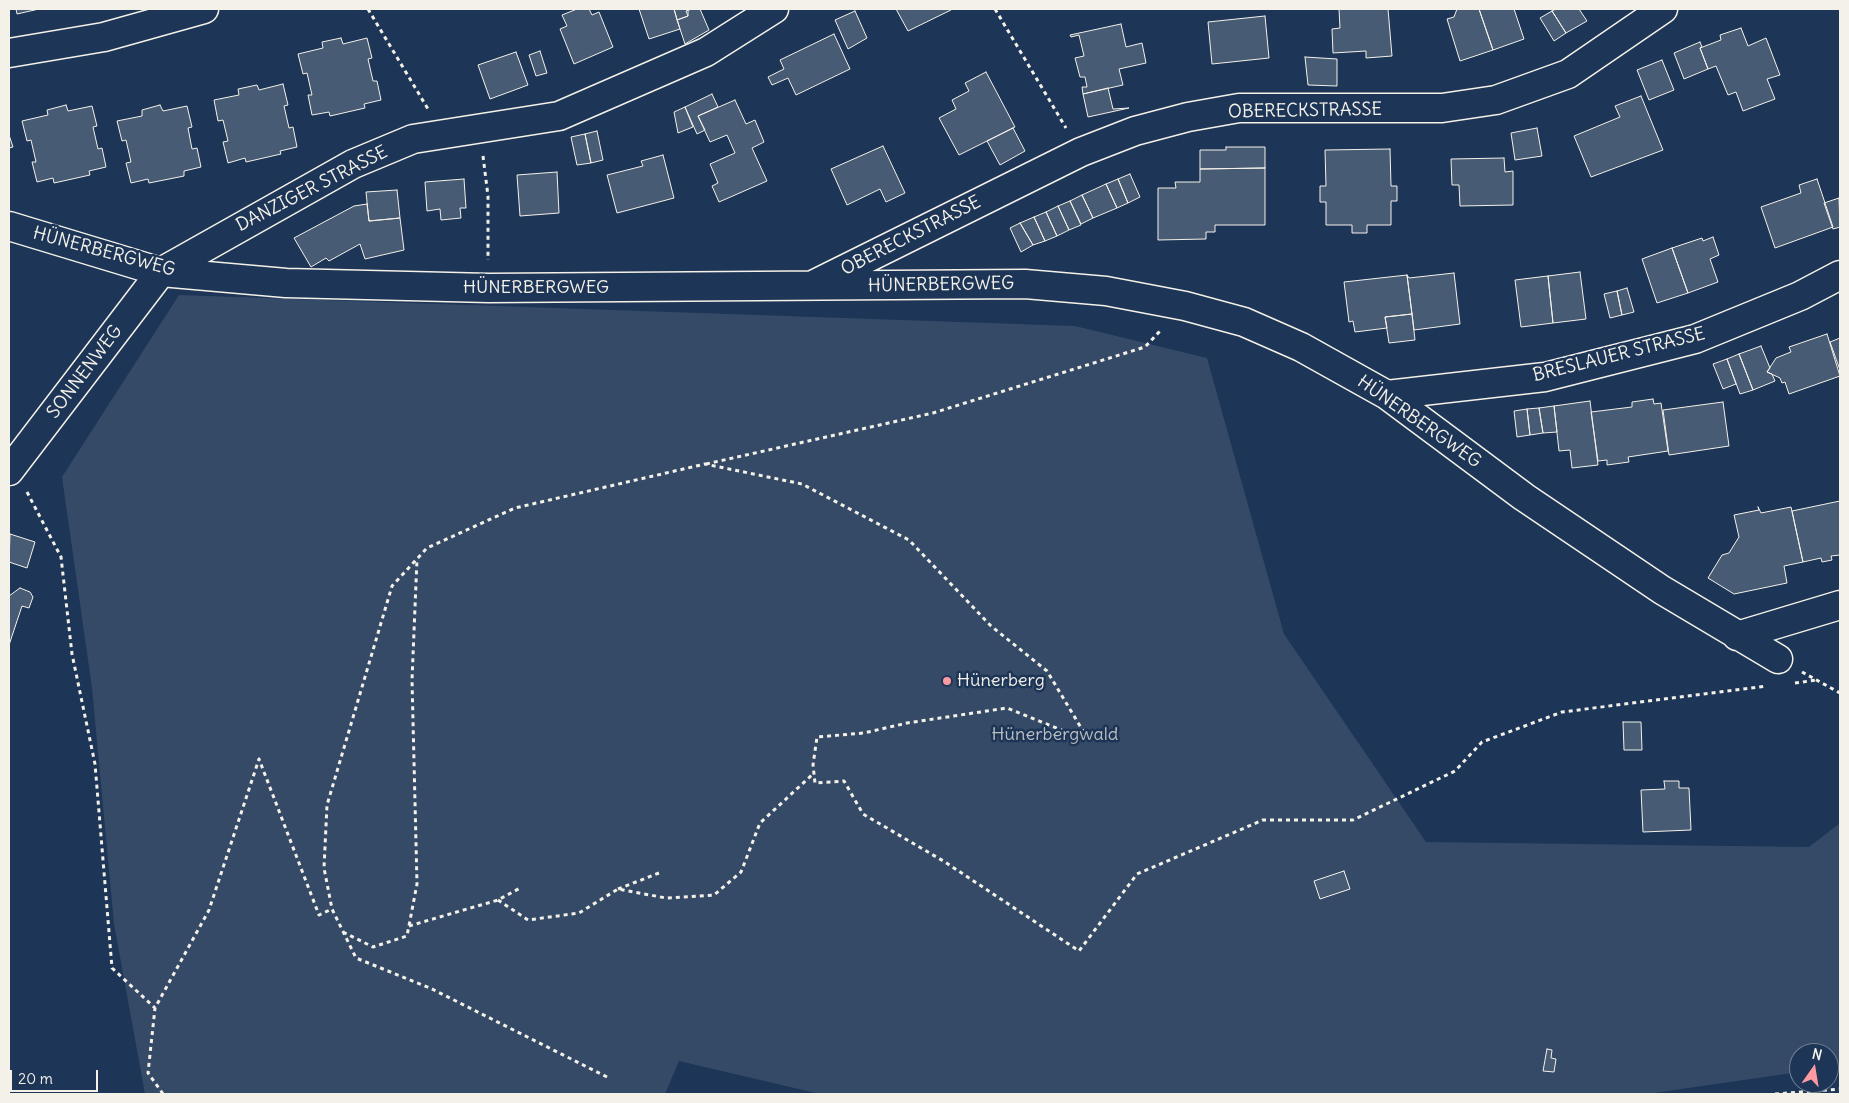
<!DOCTYPE html>
<html>
<head>
<meta charset="utf-8">
<style>
	body { margin:0 }
	#map { position:relative; width:1849px; height:1103px; overflow:hidden; background:#1d3557; font-family:Delius,sans-serif }
	canvas { display:block }
	.frame { position:absolute; inset:0; border:10px solid #f4f1e8; pointer-events:none }
	.north { position:absolute; left:1789px; top:1043px; width:50px; height:50px; box-sizing:border-box; background:#1d3557; border:1px solid #738091; border-radius:50%; rotate:13deg; font-size:14px; font-weight:700; line-height:20px; text-align:center; color:#f4f1e8 }
	.north::after { content:''; display:block; margin:auto; width:18px; height:22px; background:#ff9aa2; clip-path:polygon(50% 0,100% 100%,50% 72%,0 100%) }
	.scale { position:absolute; left:10px; top:1070px; width:88px; height:22px; box-sizing:border-box; border:2px solid #f4f1e8; border-top:0; padding-left:6px; font-size:15px; line-height:18px; white-space:nowrap; color:#f4f1e8; -webkit-text-stroke:4px #1d3557; paint-order:stroke }
</style>
</head>
<body>
<div id="map">
<canvas width="1849" height="1103"></canvas>
<div class="frame"></div>
<div class="north">N</div>
<div class="scale">20 m</div>
</div>
<script>
const ctx = document.querySelector('canvas').getContext('2d');
ctx.lineJoin = 'round';
function fillPath(path, color) {
  ctx.fillStyle = color;
  ctx.fill(path, 'evenodd');
}
function shape(rows) {
  const path = new Path2D();
  for (const r of rows) {
    path.moveTo(r[0], r[1]);
    for (let i = 2; i < r.length; i += 2) path.lineTo(r[i], r[i + 1]);
  }
  return path;
}
function stroke(path, color, width, dash) {
  ctx.strokeStyle = color;
  ctx.lineWidth = width;
  ctx.lineCap = dash ? 'butt' : 'round';
  ctx.setLineDash(dash || []);
  ctx.stroke(path);
}
function label(font, color, halo, rows, align = 'center') {
  ctx.font = font + ' Delius,sans-serif';
  ctx.lineWidth = 5;
  ctx.setLineDash([]);
  ctx.textBaseline = 'middle';
  ctx.strokeStyle = halo;
  ctx.fillStyle = color;
  for (const [text, x, y, turn = 0] of rows) {
    ctx.save();
    ctx.translate(x, y);
    ctx.rotate((+turn || 0) * Math.PI / 180);
    ctx.textAlign = isNaN(turn) ? turn : align;
    if (halo) ctx.strokeText(text, 0, 0);
    ctx.fillText(text, 0, 0);
    ctx.restore();
  }
}
const green = shape([
	[179,295,1075,326,1207,358,1284,634,1426,842,1809,847,1840,823,1840,1067,1829,1068,1829,1053,1799,1053,1799,1072,1647,1094,820,1094,679,1061,665,1094,145,1094,114,924,92,688,62,477]
]);
const building = shape([
	[16,9,39,9,17,14,16,9],
	[577,9,589,9,592,15,599,12,613,47,574,64,560,29,567,26,562,15,577,9],
	[639,9,674,9,680,29,649,39,639,9],
	[674,9,688,9,688,16,677,20,674,9],
	[692,9,700,9,709,30,685,44,677,20,688,16,686,11,692,9],
	[896,9,951,9,951,10,908,31,896,9],
	[1339,9,1388,9,1392,56,1366,58,1366,51,1333,53,1332,29,1340,28,1339,9],
	[1457,9,1479,9,1493,50,1460,61,1447,19,1454,17,1457,9],
	[1479,9,1514,9,1524,39,1493,50,1479,9],
	[1556,9,1579,9,1587,21,1566,33,1552,11,1556,9],
	[855,11,867,38,848,49,835,20,855,11],
	[1552,11,1566,33,1554,41,1540,18,1552,11],
	[1265,16,1269,58,1212,64,1208,22,1265,16],
	[1121,24,1126,47,1142,43,1146,63,1119,69,1123,85,1083,94,1082,87,1087,87,1085,77,1080,77,1075,58,1084,56,1079,35,1071,37,1070,35,1121,24],
	[1741,28,1748,46,1766,38,1780,75,1767,79,1775,99,1743,111,1736,92,1728,95,1716,66,1708,69,1700,48,1721,40,1720,35,1741,28],
	[834,34,850,69,796,95,788,78,772,85,768,77,784,69,780,60,834,34],
	[341,38,343,44,367,38,372,58,368,59,373,81,377,81,381,100,364,104,365,108,330,116,329,112,312,115,308,95,312,95,307,73,303,74,298,54,323,48,322,42,341,38],
	[1700,42,1702,47,1700,48,1708,69,1684,79,1674,53,1700,42],
	[540,51,547,73,536,76,529,55,540,51],
	[516,52,528,85,490,99,478,65,516,52],
	[1305,57,1337,59,1337,86,1308,85,1305,57],
	[1662,60,1674,90,1649,100,1637,70,1662,60],
	[986,72,1015,127,959,155,939,118,956,109,952,100,969,91,965,83,986,72],
	[283,84,288,105,284,106,289,128,293,127,297,147,280,151,281,154,246,162,245,158,228,163,223,142,228,141,223,120,218,121,214,100,239,95,238,89,257,85,259,90,283,84],
	[1108,88,1113,109,1129,108,1088,117,1083,94,1108,88],
	[712,94,718,107,698,116,705,130,697,134,685,107,712,94],
	[1641,96,1663,150,1591,177,1574,136,1620,117,1615,106,1641,96],
	[735,100,746,124,755,120,764,142,752,148,767,181,719,202,712,186,718,183,710,164,735,153,727,135,710,142,698,116,735,100],
	[66,105,68,111,92,106,97,126,93,127,98,149,102,148,106,167,89,171,90,175,54,183,53,178,37,182,32,162,36,162,31,140,27,141,22,121,48,115,47,110,66,105],
	[160,105,163,111,187,106,192,127,188,128,192,149,197,148,201,167,184,171,184,176,149,183,148,179,131,183,126,163,131,162,126,140,122,141,117,121,142,116,142,110,160,105],
	[685,107,693,127,678,133,674,112,685,107],
	[1013,128,1025,151,1000,165,987,141,1013,128],
	[1537,128,1542,156,1515,160,1511,133,1537,128],
	[597,131,603,160,591,163,585,134,597,131],
	[585,134,591,163,577,165,571,137,585,134],
	[9,135,13,147,9,148,9,135],
	[883,146,905,193,886,202,880,189,847,205,831,169,883,146],
	[1226,147,1265,147,1265,168,1200,169,1200,150,1226,150,1226,147],
	[1390,149,1391,186,1397,186,1397,201,1391,201,1391,225,1367,225,1367,233,1352,233,1352,225,1326,225,1326,202,1320,202,1320,186,1326,186,1325,150,1390,149],
	[663,155,674,198,617,213,607,175,643,166,641,161,663,155],
	[1504,158,1505,172,1513,171,1513,205,1460,206,1459,185,1452,185,1451,159,1504,158],
	[1265,168,1265,225,1215,225,1215,232,1206,232,1206,239,1158,240,1158,188,1176,188,1175,182,1200,182,1200,169,1265,168],
	[557,172,559,213,520,216,517,175,557,172],
	[1130,174,1140,197,1128,203,1118,179,1130,174],
	[464,179,466,208,460,208,461,218,441,220,440,209,427,211,425,182,464,179],
	[1118,179,1128,203,1117,208,1106,184,1118,179],
	[1817,179,1833,227,1775,248,1761,207,1801,193,1799,185,1817,179],
	[1106,184,1117,208,1093,218,1082,195,1106,184],
	[397,190,400,218,369,221,366,192,397,190],
	[1082,195,1093,218,1081,224,1070,201,1082,195],
	[1839,198,1840,227,1833,229,1824,203,1839,198],
	[1070,201,1081,225,1069,230,1058,206,1070,201],
	[367,204,369,221,400,218,404,250,365,259,360,244,329,261,326,258,311,267,294,238,354,206,367,204],
	[1058,206,1069,230,1057,236,1046,212,1058,206],
	[1046,212,1057,236,1045,241,1034,217,1046,212],
	[1034,217,1045,241,1033,245,1020,223,1034,217],
	[1020,223,1033,245,1021,252,1010,228,1020,223],
	[1713,237,1719,255,1710,259,1718,282,1688,293,1672,248,1702,238,1703,241,1713,237],
	[1672,248,1688,293,1657,303,1642,259,1672,248],
	[1580,272,1586,319,1553,323,1548,276,1580,272],
	[1454,273,1460,324,1414,330,1407,275,1409,278,1454,273],
	[1407,275,1412,314,1385,317,1387,328,1355,332,1353,321,1349,322,1344,282,1407,275],
	[1548,276,1553,323,1521,327,1515,280,1548,276],
	[1627,288,1634,312,1622,315,1617,291,1627,288],
	[1617,291,1622,315,1610,318,1604,294,1617,291],
	[1412,314,1415,340,1389,343,1385,317,1412,314],
	[1827,334,1840,376,1789,394,1785,382,1782,383,1780,378,1767,372,1776,358,1791,352,1789,347,1827,334],
	[1840,338,1840,370,1830,342,1840,338],
	[1761,346,1770,368,1767,372,1772,374,1775,381,1753,390,1739,354,1761,346],
	[1739,354,1753,390,1740,394,1727,359,1739,354],
	[1727,359,1736,384,1723,389,1713,364,1727,359],
	[1653,399,1654,404,1661,403,1668,451,1628,457,1629,462,1607,465,1607,460,1598,461,1591,412,1632,407,1632,402,1653,399],
	[1590,401,1598,465,1572,468,1570,450,1559,451,1554,406,1590,401],
	[1723,402,1729,446,1669,455,1663,410,1723,402],
	[1554,406,1557,432,1543,433,1539,408,1554,406],
	[1539,408,1543,433,1530,435,1527,409,1539,408],
	[1527,409,1530,435,1517,437,1514,411,1527,409],
	[1840,501,1840,555,1831,556,1832,560,1822,562,1821,558,1803,562,1792,511,1840,501],
	[1758,507,1761,513,1791,507,1803,562,1784,566,1787,583,1734,594,1708,578,1722,555,1729,553,1739,537,1734,515,1759,510,1758,507],
	[10,534,35,542,27,568,9,562,10,534],
	[20,588,30,592,33,597,29,608,22,606,9,645,9,596,20,588],
	[1623,722,1641,722,1642,750,1624,750,1623,722],
	[1664,781,1679,781,1679,788,1689,788,1691,830,1643,832,1641,790,1665,789,1664,781],
	[1344,871,1350,889,1320,899,1314,881,1344,871],
	[1547,1049,1552,1050,1551,1058,1556,1059,1554,1072,1543,1071,1547,1049]
]);
const path = shape([
	[368,9,428,109],
	[995,9,1066,128],
	[483,156,488,196,488,260],
	[706,464,933,413,1145,347,1160,331],
	[27,492,61,557,72,654,95,764,112,968,155,1008],
	[1802,672,1840,693],
	[1795,683,1817,680],
	[618,889,659,873],
	[498,900,528,920,579,913,618,889,666,898,714,895,741,872,760,823,814,773],
	[409,926,498,900,522,887],
	[343,932,373,947,407,936,417,884,412,680,417,559],
	[607,1077,430,988,356,958,332,909,324,868,327,805,392,586,427,548,515,508,705,464,802,484,909,540,991,626,1047,671,1089,741,1007,708,907,723,864,733,817,737,813,765,815,783,844,781,863,814,945,862,1079,951,1137,874,1263,820,1353,820,1455,771,1482,742,1562,712,1767,686],
	[163,1094,148,1073,155,1008,209,910,259,759,319,915,332,909],
	[1775,1094,1840,1089]
]);
const street = shape([
	[9,53,104,37,204,9],
	[9,226,161,272,286,283,489,288,1025,284,1106,291,1185,306,1244,322,1301,347,1387,395,1524,497,1662,590,1778,659],
	[815,284,1081,152,1135,131,1188,117,1239,108,1442,108,1496,100,1568,74,1663,9],
	[1387,395,1545,377,1695,339,1800,296,1840,275],
	[9,471,161,272,353,164,413,139,559,116,706,52,774,9],
	[1737,636,1840,605]
]);
const markers = [
	[947,681,5,"#ff9aa2"]
];
const streetNames = [
	["OBERECKSTRASSE",1305,111,-1],
	["DANZIGER STRASSE",312,189,-27],
	["OBERECKSTRASSE",911,236,-27],
	["HÜNERBERGWEG",104,252,15],
	["HÜNERBERGWEG",941,285,-1],
	["HÜNERBERGWEG",536,288],
	["BRESLAUER STRASSE",1619,355,-14],
	["SONNENWEG",85,372,-53],
	["HÜNERBERGWEG",1419,422,35]
];
const poiNames = [
	["Hünerberg",957,681]
];
const parkNames = [
	["Hünerbergwald",1055,735]
];
fillPath(green, '#354a67');
fillPath(building, '#485b74');
stroke(building, '#f4f1e8', 1);
stroke(street, '#f4f1e8', 31);
stroke(path, '#f4f1e8', 3, [4, 4]);
stroke(street, '#1d3557', 28);
for (const [x, y, r, color] of markers) {
  const dot = new Path2D();
  dot.arc(x, y, r, 0, 2 * Math.PI);
  ctx.fillStyle = color;
  ctx.fill(dot);
  stroke(dot, '#1d3557', 2);
}
label('18px', '#f4f1e8', '#1d3557', streetNames);
label('18px', '#f4f1e8', '#1d3557', poiNames, 'left');
label('18px', '#bbbfc1', '#1d3557', parkNames);
</script>
</body>
</html>
